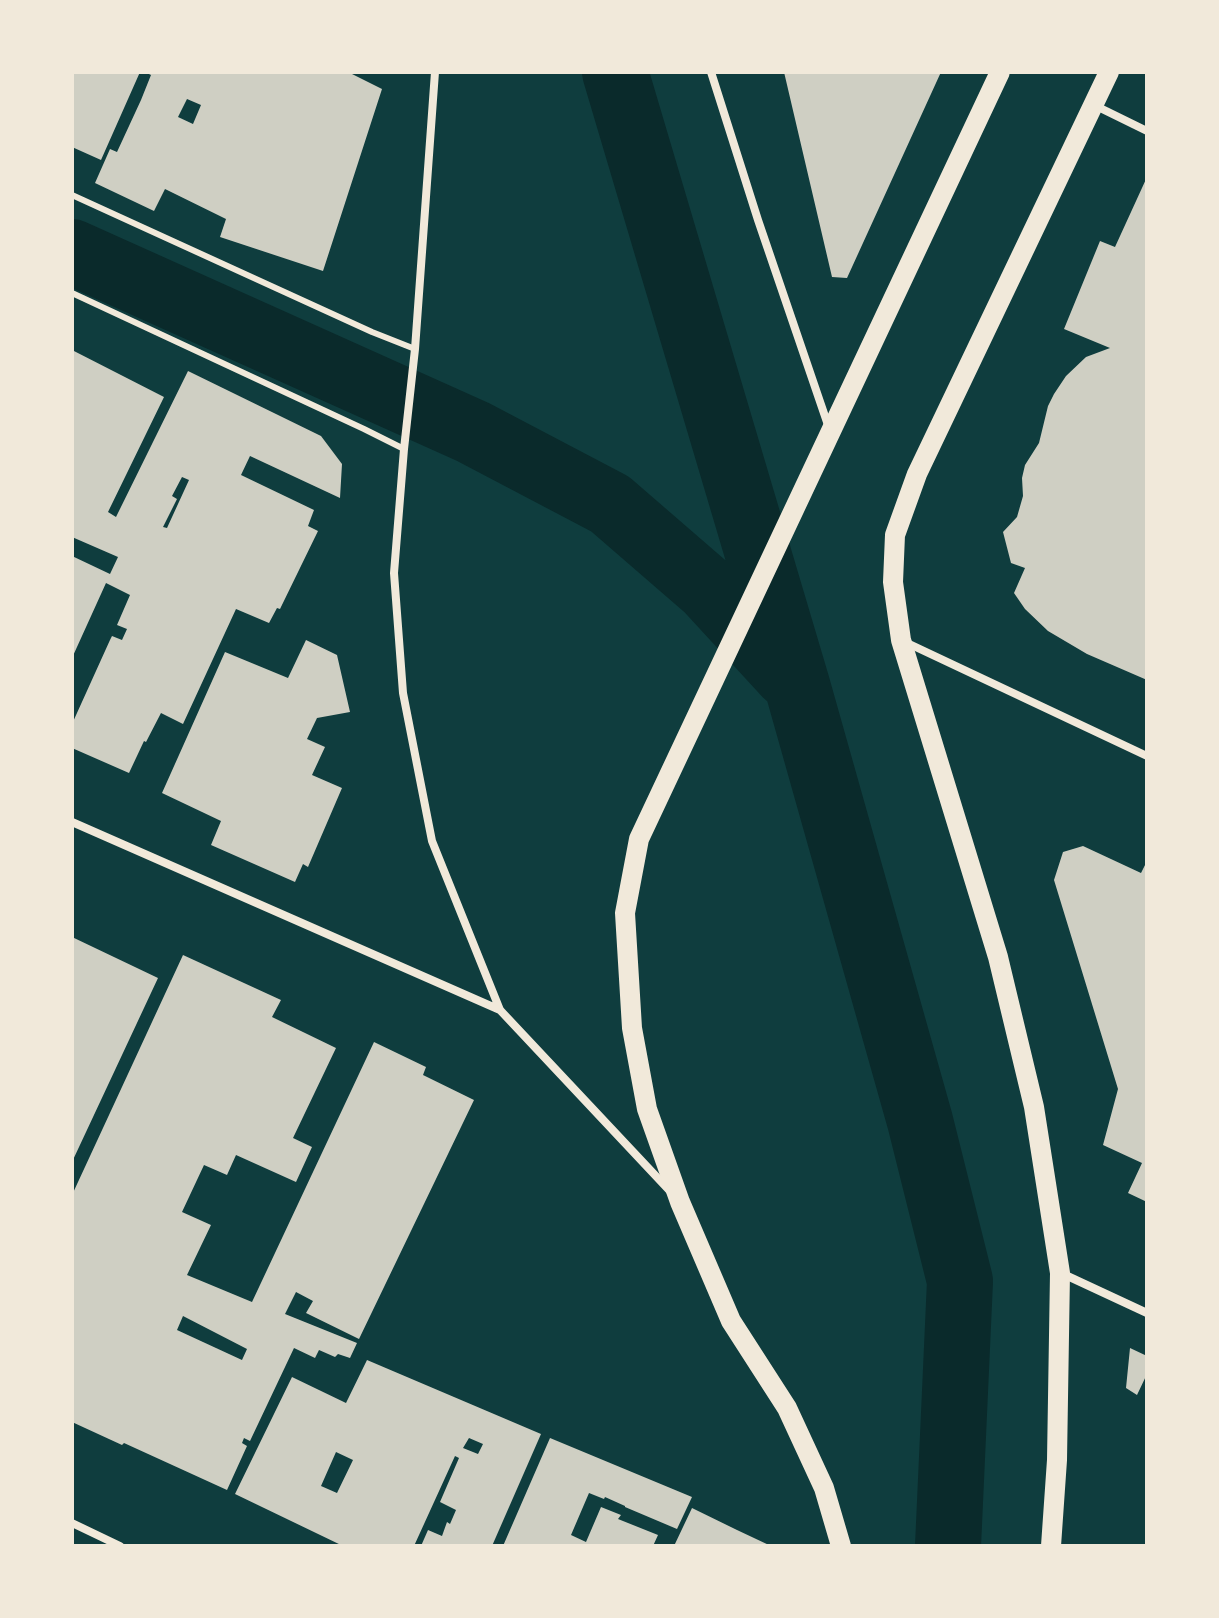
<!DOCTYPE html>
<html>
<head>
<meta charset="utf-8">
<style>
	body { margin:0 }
	#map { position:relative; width:1219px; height:1618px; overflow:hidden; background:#0f3d3e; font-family:Bitter,serif }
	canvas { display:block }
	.frame { position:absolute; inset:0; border:74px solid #f1e9da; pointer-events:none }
</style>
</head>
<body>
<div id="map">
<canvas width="1219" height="1618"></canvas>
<div class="frame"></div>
</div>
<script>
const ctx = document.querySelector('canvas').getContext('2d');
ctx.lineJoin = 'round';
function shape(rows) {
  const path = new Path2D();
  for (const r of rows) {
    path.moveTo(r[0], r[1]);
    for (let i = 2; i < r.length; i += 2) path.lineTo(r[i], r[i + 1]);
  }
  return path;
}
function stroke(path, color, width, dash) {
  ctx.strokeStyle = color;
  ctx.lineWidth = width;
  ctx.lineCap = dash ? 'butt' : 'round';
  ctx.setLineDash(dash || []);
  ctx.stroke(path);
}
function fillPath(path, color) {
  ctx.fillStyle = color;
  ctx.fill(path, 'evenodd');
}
const canal = shape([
	[615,72,797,685,920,1121,960,1281,948,1546],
	[72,252,473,432,610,504,707,588,787,675]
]);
const building = shape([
	[72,72,140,72,101,160,72,147],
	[145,72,348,72,382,89,323,271,220,237,226,219,165,189,154,211,95,183,110,149,117,152,141,100,151,75],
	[187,99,201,105,193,124,178,117],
	[784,72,941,72,847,278,832,277],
	[1147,177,1147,680,1087,654,1048,631,1025,609,1014,593,1025,568,1011,563,1003,532,1017,517,1023,496,1022,478,1025,465,1039,443,1048,406,1054,394,1066,376,1086,357,1110,348,1064,329,1100,241,1115,247],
	[72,350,164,397,108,512,116,517,188,371,321,436,342,464,340,498,250,456,241,475,314,510,308,526,318,531,280,609,277,608,269,623,236,609,183,724,161,713,146,742,144,741,129,773,72,748,72,724,110,640,112,636,122,640,127,629,117,625,130,595,106,583,72,658,72,556,110,574,118,557,72,537],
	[182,477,189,480,167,528,163,527,177,499,172,496],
	[306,640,337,655,350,712,317,718,307,739,325,747,312,775,342,788,308,867,303,864,295,882,211,845,221,821,162,793,225,652,288,678],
	[1083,846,1141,873,1147,861,1147,1202,1128,1193,1142,1163,1103,1145,1118,1089,1054,880,1063,852],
	[72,937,158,978,72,1162],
	[183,955,281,1000,272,1017,336,1048,293,1138,312,1147,296,1182,236,1155,227,1175,204,1165,182,1212,211,1225,187,1275,252,1302,374,1042,426,1067,423,1075,474,1100,359,1339,306,1313,313,1301,296,1292,285,1314,357,1343,350,1358,338,1354,335,1357,319,1350,315,1358,294,1348,250,1441,244,1438,242,1443,247,1446,227,1490,124,1443,122,1445,72,1422,72,1195],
	[183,1316,247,1349,242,1360,177,1330],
	[1130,1348,1147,1356,1147,1374,1137,1395,1126,1388],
	[367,1360,541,1434,492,1546,421,1546,428,1530,442,1536,447,1522,450,1524,456,1510,440,1502,459,1458,455,1456,414,1546,343,1546,235,1494,292,1377,346,1403],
	[469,1438,483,1444,478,1454,463,1448],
	[336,1452,353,1460,337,1493,321,1486],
	[550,1438,692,1497,677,1529,625,1507,625,1506,605,1497,604,1499,589,1493,571,1535,586,1542,601,1507,621,1515,618,1519,658,1535,653,1546,503,1546],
	[692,1508,737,1530,771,1546,674,1546]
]);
const service = shape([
	[72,195,372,332,415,349],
	[72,293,364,429,404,449]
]);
const minor = shape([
	[435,72,415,349,404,449,394,573,403,693,432,841,500,1010,669,1190],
	[711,72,758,220,829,428],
	[1094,105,1147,131],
	[905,642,1147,756],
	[72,822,500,1010],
	[1061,1273,1147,1313],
	[72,1523,120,1546]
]);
const primary = shape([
	[841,1546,824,1488,787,1408,731,1321,680,1202,647,1109,632,1028,625,913,639,839,1000,72],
	[1051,1546,1057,1460,1060,1273,1034,1107,998,957,901,640,893,582,895,535,917,474,1109,72]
]);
stroke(canal, '#0a2a2b', 66);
fillPath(building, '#cfcfc3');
stroke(service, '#f1e9da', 6);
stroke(minor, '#f1e9da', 8);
stroke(primary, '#f1e9da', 20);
</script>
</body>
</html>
